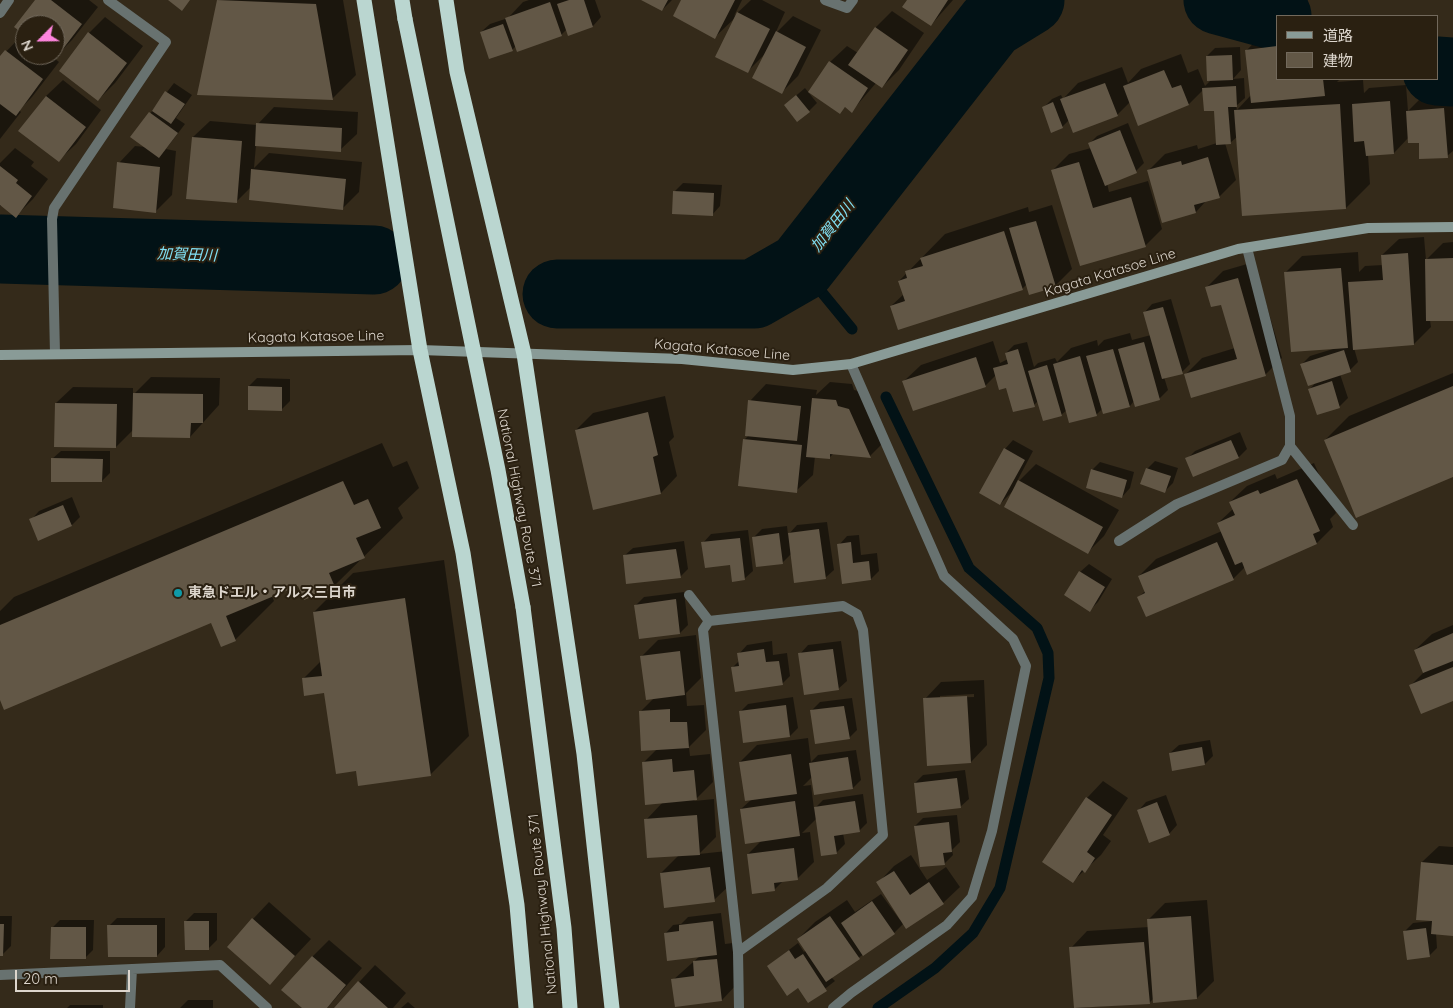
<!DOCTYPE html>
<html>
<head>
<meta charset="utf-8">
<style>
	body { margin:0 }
	#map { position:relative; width:1453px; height:1008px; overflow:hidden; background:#342a1a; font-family:Quicksand,"Noto Sans JP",sans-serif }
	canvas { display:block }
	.legend { position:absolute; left:1276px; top:15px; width:162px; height:65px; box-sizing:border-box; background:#2a2011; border:1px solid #72695c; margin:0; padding:6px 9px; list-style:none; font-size:15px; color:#ddd6cd }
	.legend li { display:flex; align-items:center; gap:10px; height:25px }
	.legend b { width:25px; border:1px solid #72695c }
	.north { position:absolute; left:15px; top:15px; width:50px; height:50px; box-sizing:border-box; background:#2a2011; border:1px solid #72695c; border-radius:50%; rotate:247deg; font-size:14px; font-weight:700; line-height:20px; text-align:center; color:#ddd6cd }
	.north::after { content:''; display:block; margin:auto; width:18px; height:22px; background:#ff85de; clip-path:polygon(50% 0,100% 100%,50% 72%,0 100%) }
	.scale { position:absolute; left:15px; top:970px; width:115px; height:22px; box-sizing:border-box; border:2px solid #ddd6cd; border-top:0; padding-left:6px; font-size:15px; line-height:18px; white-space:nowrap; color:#ddd6cd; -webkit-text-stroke:4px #2a2011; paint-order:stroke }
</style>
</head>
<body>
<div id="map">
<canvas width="1453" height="1008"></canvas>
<ul class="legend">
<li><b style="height:6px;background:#899b97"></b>道路</li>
<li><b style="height:14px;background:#625746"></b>建物</li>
</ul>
<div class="north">N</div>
<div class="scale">20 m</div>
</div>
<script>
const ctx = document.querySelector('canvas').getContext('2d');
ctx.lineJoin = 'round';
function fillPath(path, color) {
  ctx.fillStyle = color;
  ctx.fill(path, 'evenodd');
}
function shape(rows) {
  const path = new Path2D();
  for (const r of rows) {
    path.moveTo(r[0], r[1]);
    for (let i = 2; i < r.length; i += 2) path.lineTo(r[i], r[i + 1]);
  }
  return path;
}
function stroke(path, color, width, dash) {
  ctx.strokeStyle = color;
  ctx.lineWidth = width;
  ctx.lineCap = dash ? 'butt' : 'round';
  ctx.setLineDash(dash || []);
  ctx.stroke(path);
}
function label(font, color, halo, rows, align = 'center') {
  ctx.font = font + ' Quicksand,"Noto Sans JP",sans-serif';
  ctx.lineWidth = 4;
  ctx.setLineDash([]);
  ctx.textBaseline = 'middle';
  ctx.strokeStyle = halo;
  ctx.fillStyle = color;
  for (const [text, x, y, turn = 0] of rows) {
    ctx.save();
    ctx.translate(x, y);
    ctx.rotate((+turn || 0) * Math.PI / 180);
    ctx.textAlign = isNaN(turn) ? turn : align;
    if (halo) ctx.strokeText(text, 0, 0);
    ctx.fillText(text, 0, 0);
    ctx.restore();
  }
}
const shadow = shape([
	[36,0,89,0,98,7,72,40,54,58,59,62,32,97,19,110,21,112,0,139,0,58,24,33,16,27],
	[25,25,55,25,55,55,25,55],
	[218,0,343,0,356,75,332,99,199,94],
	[529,0,595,0,601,17,593,26,568,34,567,29,561,35,516,46,512,50,481,32,490,24,508,18,523,2],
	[644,0,672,0,662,10],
	[683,0,742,0,734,16,751,0,762,0,785,12,775,34,793,16,821,30,798,76,782,92,765,54,747,72,736,17,715,37],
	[909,0,953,0,931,25],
	[892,11,924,33,899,70,882,87,876,83,852,111,846,106,840,112,830,62,847,46,858,53,876,27],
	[105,17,143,46,115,83,98,100,89,33],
	[1277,32,1277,79,1340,79,1337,82,1363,80,1364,93,1369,88,1406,85,1408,111,1424,95,1453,93,1453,151,1447,156,1409,137,1394,153,1368,155,1370,184,1346,208,1238,136,1230,143,1225,143,1236,180,1219,197,1206,201,1196,212,1148,171,1165,154,1197,145,1198,149,1217,143,1215,109,1203,90,1189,104,1130,102,1117,115,1069,120,1062,127,1043,108,1052,99,1061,95,1063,99,1078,83,1122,67,1128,83,1141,69,1181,54,1188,73,1198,69,1205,86,1211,80,1207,56,1215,48,1240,47,1241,70,1233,79,1244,78,1245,98,1236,106,1237,110,1251,95,1247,50,1263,33],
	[63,80,101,110,76,144,59,160,46,96],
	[174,83,192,95,176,118,185,124,166,149,176,151,172,195,155,212,119,163,135,146,146,147,132,137],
	[805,88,817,103,809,111,785,105],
	[274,107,358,112,357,134,340,150,256,145,254,168,269,153,362,162,359,192,342,209,251,187,236,202,193,137,210,121,257,125],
	[1128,123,1144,163,1136,171,1107,183,1109,192,1148,181,1162,229,1145,246,1080,265,1053,170,1069,154,1091,148,1089,144,1097,136],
	[15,148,34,162,31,166,48,179,33,199,16,216,2,205,0,206,0,163],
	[683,183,722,185,720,206,712,215,675,191],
	[1052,205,1072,269,1055,286,1027,284,1022,289,891,306,904,294,899,281,945,234,1028,207,1029,212],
	[1424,237,1426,260,1443,243,1453,242,1453,319,1430,320,1431,327,1414,344,1354,348,1358,362,1350,370,1340,374,1348,398,1340,406,1318,414,1310,389,1317,381,1302,364,1310,356,1333,349,1286,272,1302,256,1358,252,1359,272,1365,266,1383,265,1382,255,1399,239],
	[1254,262,1282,358,1265,375,1185,375,1202,358,1235,348,1221,303,1206,288,1223,271],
	[1171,299,1190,364,1182,372,1164,377,1168,390,1160,398,1135,406,1134,401,1130,406,1103,408,1097,414,1070,422,1067,410,1061,415,1038,401,1034,405,1007,386,996,375,985,386,904,381,921,365,993,341,1000,363,1008,359,1006,353,1014,345,1027,342,1034,367,1038,363,1055,358,1057,362,1071,348,1097,340,1098,346,1104,340,1130,333,1132,340,1151,335,1144,313,1152,304],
	[1453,373,1453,476,1325,440,1349,416],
	[151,377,220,378,219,405,190,437,134,429,116,447,56,403,73,387,133,388,133,395],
	[257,378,290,379,290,401,281,410,249,386],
	[830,382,852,384,854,390,866,393,886,440,870,456,834,453,829,458,815,456,813,475,796,491,744,440,749,435,750,401,766,384,817,390,816,395],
	[665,396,674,437,669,442,677,476,661,493,594,508,576,430,593,413],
	[1240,432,1247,449,1239,457,1194,475,1187,459,1195,451],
	[1013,440,1033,451,1015,485,1036,464,1119,510,1104,536,1088,552,1013,491,1000,504,1005,449],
	[382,443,393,467,407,461,419,488,398,508,403,518,334,586,299,585,272,596,274,601,235,640,211,621,0,697,0,611,14,597],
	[61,451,110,451,110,473,102,481,52,459],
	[1155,461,1178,468,1173,483,1165,491,1147,469],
	[1100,462,1134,472,1130,488,1122,497,1092,470],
	[1314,463,1336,513,1330,519,1333,527,1317,543,1248,573,1245,567,1233,579,1139,597,1145,591,1139,576,1156,559,1222,531,1218,523,1233,509,1230,502,1247,486,1275,474,1277,479],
	[72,497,80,517,72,525,39,539,31,520,39,511],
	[827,522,834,570,825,578,792,553,782,563,754,537,762,529,787,526,788,535,797,525],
	[748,530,753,571,744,579,731,564,703,543,711,534],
	[859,535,861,555,877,553,879,571,871,579,844,583,839,545,847,536],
	[684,541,688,569,680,577,624,556,633,548],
	[444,560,469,736,430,775,357,770,325,692,303,679,321,661,314,612,353,573],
	[1089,564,1112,579,1098,602,1090,610,1080,572],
	[684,592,688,625,680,633,636,605,644,597],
	[1453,625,1453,700,1411,685,1424,672,1415,650,1432,634],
	[696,635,701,678,686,693,687,706,704,705,706,730,689,747,690,756,710,754,713,782,694,801,714,799,716,837,699,854,727,851,731,884,714,900,661,873,679,855,646,820,663,802,643,763,657,749,640,712,654,698,642,656,658,640],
	[772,641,773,655,787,653,790,676,782,684,732,668,740,660,739,654,747,645],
	[841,641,847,681,838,689,800,654,808,645],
	[984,680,987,745,971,762,925,699,941,682],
	[974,694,974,697,940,698,940,696],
	[793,697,798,728,790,736,740,712,748,704],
	[852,698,857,730,849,738,811,711,820,702],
	[808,738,811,762,818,755,856,750,861,780,853,788,812,777,803,786,811,785,814,809,823,800,863,794,867,823,859,831,843,833,845,844,836,853,817,818,802,833,810,832,814,862,797,879,783,881,774,890,748,854,762,840,741,809,752,799,740,762,757,745],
	[1210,740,1213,756,1205,764,1173,770,1170,753,1179,745],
	[965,770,969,799,960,807,915,783,923,775],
	[1103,781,1128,798,1103,835,1111,841,1101,855,1073,881,1087,798],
	[1166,795,1177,825,1169,834,1138,811,1146,802],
	[957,815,960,842,952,850,953,855,944,864,915,826,923,818],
	[1439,846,1453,847,1453,935,1436,933,1437,948,1429,956,1405,931,1413,923,1432,921,1422,862],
	[911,855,927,880,946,867,960,887,943,903,904,923,894,933,831,977,835,981,809,1001,798,986,768,966,798,943,804,952,806,950,798,939,815,922,847,900,855,912,881,894,900,920,901,919,878,883,894,866],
	[1207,900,1214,981,1197,998,1154,998,1149,1003,1076,1008,1071,948,1087,931,1149,927,1148,920,1165,903],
	[269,902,311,939,270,983,253,919],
	[194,913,217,913,217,940,209,948,186,921],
	[721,913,725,944,733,943,738,983,722,1000,673,980,701,955,665,934,673,925,681,924,688,917],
	[0,916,12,916,11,946,3,954,0,954],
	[117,918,165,918,165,947,157,956,109,926],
	[60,920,94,920,93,950,85,958,52,928],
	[329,940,362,968,327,1008,304,1008,312,957],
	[375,965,406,993,393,1008,335,1008],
	[188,1000,213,1000,213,1008,180,1008],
	[408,1002,415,1008,401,1008],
	[70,1005,103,1005,103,1008,67,1008]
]);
const stream = shape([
	[801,267,852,329],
	[878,1008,935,968,973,933,1000,888,1049,678,1048,653,1037,628,969,568,886,397]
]);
const river = shape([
	[1218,0,1277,16],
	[1437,71,1453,72],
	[0,249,374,260],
	[557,294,754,294,801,267,991,24,1030,0]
]);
const building = shape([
	[35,0,51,0,82,24,56,58,52,55,55,55,55,25,25,25,25,35,14,27],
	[168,0,190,0,182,11],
	[217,0,316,4,333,100,197,95],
	[569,0,584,0,593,27,568,36,557,4],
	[641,0,668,0,662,11],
	[681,0,735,0,715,39,673,16],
	[907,0,948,0,931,26,902,7],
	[550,2,562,36,517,52,505,18],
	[737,12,770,29,748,73,715,57],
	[503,24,513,51,489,59,480,32],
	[875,27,908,50,882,88,848,65],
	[776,31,806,47,782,94,752,78],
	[88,32,127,63,98,101,59,71],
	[1277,46,1277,79,1323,79,1325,96,1251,103,1245,50],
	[5,50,43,79,16,116,0,104,0,56],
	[1232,55,1233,80,1207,81,1206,56],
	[829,61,868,88,852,113,845,107,840,114,808,92],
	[1164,70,1172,88,1181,85,1189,105,1138,126,1123,86],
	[1105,83,1118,116,1073,133,1060,99],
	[1236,86,1237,107,1228,107,1231,144,1216,145,1214,111,1204,111,1202,88],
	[165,91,185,104,171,124,152,111],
	[796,95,810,112,797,122,784,105],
	[46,96,86,127,59,162,18,131],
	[1390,101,1394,154,1366,156,1364,141,1354,142,1352,104],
	[1053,102,1063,128,1051,133,1042,107],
	[1340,104,1346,209,1242,216,1234,110],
	[1444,108,1448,158,1419,159,1419,143,1408,143,1406,111],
	[149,112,178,133,159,158,130,137],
	[256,123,342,128,341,152,255,146],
	[1120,130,1137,173,1105,186,1088,143],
	[192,137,242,141,237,203,186,199],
	[1208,157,1220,198,1194,205,1196,213,1162,223,1147,170,1181,161,1182,165],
	[117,162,160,167,156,213,113,208],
	[1079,162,1093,208,1131,197,1146,247,1080,266,1051,170],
	[0,166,18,180,16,183,32,196,16,218,0,205],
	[251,169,346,179,343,210,249,200],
	[673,191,714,193,713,216,672,214],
	[1036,221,1056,287,1029,295,1009,228],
	[1004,231,1023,290,898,330,890,306,905,301,898,281,907,278,905,271,923,266,920,258],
	[1408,253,1414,345,1353,350,1348,282,1383,280,1381,255],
	[1453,258,1453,321,1426,321,1425,259],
	[1341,268,1348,348,1291,352,1284,272],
	[1238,278,1266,376,1191,398,1184,374,1237,359,1221,305,1211,307,1205,287],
	[1163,307,1183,374,1162,379,1143,312],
	[1144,342,1160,400,1135,407,1118,349],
	[1018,349,1035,407,1013,412,1006,388,999,390,993,368,1008,364,1005,353],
	[1113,349,1130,407,1103,414,1086,356],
	[1344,350,1351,372,1308,386,1300,364],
	[1080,356,1097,416,1069,423,1053,364],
	[976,357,986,387,913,411,902,381],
	[1047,365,1062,416,1043,421,1028,371],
	[1332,381,1340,408,1317,415,1308,389],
	[248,386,282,387,282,411,248,410],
	[1453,386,1453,477,1356,518,1324,440],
	[133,393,203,394,203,423,191,423,190,438,132,437],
	[812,398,836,400,838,406,849,409,871,458,830,454,830,459,806,457],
	[748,400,801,406,797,441,745,436],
	[55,403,117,404,116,448,54,447],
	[648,412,658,455,653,457,661,494,593,510,575,430],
	[743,439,802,445,797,493,738,486],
	[1231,440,1239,458,1193,477,1185,458],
	[1004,448,1025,460,1000,505,979,493],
	[51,458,103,459,102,482,51,482],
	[1146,468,1171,476,1165,493,1140,484],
	[1091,469,1127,480,1122,498,1086,488],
	[1297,479,1320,531,1313,534,1317,544,1247,575,1242,562,1235,565,1217,523,1235,515,1229,502,1258,490,1260,494],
	[1018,480,1103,527,1088,554,1004,507],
	[343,481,354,505,368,499,381,528,356,538,365,558,329,573,335,587,304,600,298,586,226,616,236,641,221,647,211,623,4,710,0,700,0,625],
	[63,505,72,526,38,541,29,519],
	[819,529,826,579,794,583,788,533],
	[779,533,783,564,756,567,752,537],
	[740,538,745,580,732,582,730,565,705,568,701,542],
	[851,542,853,563,869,561,871,580,842,584,837,544],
	[1217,542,1234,580,1146,617,1137,597,1145,593,1138,576],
	[676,549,681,578,626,584,623,555],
	[1079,571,1105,587,1090,612,1064,595],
	[405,598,431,776,358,786,356,771,336,774,324,693,304,696,302,678,322,676,313,612],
	[676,599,680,634,639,639,634,605],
	[1453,633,1453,661,1423,673,1414,650],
	[764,649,766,662,779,661,783,685,735,692,731,667,739,666,737,653],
	[833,649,839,690,804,695,798,653],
	[680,651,685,695,646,700,640,656],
	[1453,667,1453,701,1421,714,1409,685],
	[967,696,971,763,927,766,923,698],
	[786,705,790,737,743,743,739,711],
	[844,706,850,739,815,744,810,710],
	[670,709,670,722,687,722,689,748,641,751,639,711],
	[1202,747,1205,765,1172,771,1169,753],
	[791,754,797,794,745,801,739,762],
	[848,757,853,789,814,795,809,763],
	[672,759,673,772,694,770,697,800,645,805,642,762],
	[957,778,961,808,917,813,914,783],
	[1086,797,1112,815,1087,852,1095,858,1085,873,1082,870,1073,883,1042,862],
	[795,801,800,836,745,844,740,809],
	[855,801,860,832,834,836,837,854,821,856,814,807],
	[1157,802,1170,835,1149,843,1137,810],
	[697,815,700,855,647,858,644,819],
	[949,822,952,852,943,853,945,865,920,867,914,826],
	[794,848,798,880,774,883,775,891,752,894,747,854],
	[1421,862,1453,865,1453,936,1431,934,1432,921,1416,920],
	[710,867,715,902,664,908,660,873],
	[894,871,910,895,929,882,944,904,906,929,876,882],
	[872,901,895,934,863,956,841,923],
	[830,916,860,959,826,982,797,939],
	[1191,916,1197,999,1153,1003,1147,919],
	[252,918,295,956,270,985,227,947],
	[184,921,209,921,209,950,185,950],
	[713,921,717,955,667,961,664,933,679,931,679,925],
	[0,924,4,924,3,956,0,956],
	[107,925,157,925,157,957,108,957],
	[51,927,86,927,86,959,50,959],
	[1426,928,1430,957,1407,960,1403,931],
	[1144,942,1150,1004,1074,1008,1069,947],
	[789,950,795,959,803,954,827,991,808,1003,798,988,787,996,767,966],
	[312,956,346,985,327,1008,302,1008,281,990],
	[717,959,722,1001,675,1007,671,979,694,976,693,961],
	[358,981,388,1008,334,1008]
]);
const street = shape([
	[825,0,847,8,853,0],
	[0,13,9,0],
	[1247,248,1290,416,1290,446,1353,525],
	[55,354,52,219,54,208,166,42,108,0],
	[1119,541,1177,504,1282,460,1290,446],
	[689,595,709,621,703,630,738,952,739,1008],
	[709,621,843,606,857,614,863,630,883,835,827,888,738,952],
	[0,975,220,965,267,1008],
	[130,1008,132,969],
	[833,1008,851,993,947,925,972,897,992,831,1026,666,1013,639,944,576,851,364]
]);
const secondary = shape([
	[0,355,420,350,682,359,793,370,851,364,1238,249,1368,228,1453,227]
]);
const highway = shape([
	[364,0,420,350,463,553,517,905,526,1008],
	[402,0,405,19],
	[446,0,457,72,524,354,584,754,612,1008],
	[523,607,564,928,570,1008]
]);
const highwayBridge = shape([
	[405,19,498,470,523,607]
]);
const markers = [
	[178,593,5,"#0f9aa8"]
];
const streetNames = [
	["Kagata Katasoe Line",1110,273,-17],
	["Kagata Katasoe Line",316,337,-1],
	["Kagata Katasoe Line",722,350,5],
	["National Highway Route 371",519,498,79],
	["National Highway Route 371",543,904,-96]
];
const poiNames = [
	["東急ドエル・アルス三日市",188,593]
];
const waterNames = [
	["加賀田川",833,226,-52],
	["加賀田川",187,255,2]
];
fillPath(shadow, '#0007');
stroke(stream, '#021216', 11);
stroke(river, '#021216', 69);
fillPath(building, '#625746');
stroke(street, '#687270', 10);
stroke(secondary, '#899b97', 10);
stroke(highway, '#bad6d0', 15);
stroke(highwayBridge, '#bad6d0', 15);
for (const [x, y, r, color] of markers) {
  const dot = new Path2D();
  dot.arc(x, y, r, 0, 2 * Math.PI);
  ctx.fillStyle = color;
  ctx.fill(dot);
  stroke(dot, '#2a2011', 2);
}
label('14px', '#ddd6cd', '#2a2011', streetNames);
label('bold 14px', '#ddd6cd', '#2a2011', poiNames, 'left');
label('italic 15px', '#81e1f5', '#2a2011', waterNames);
</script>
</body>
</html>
